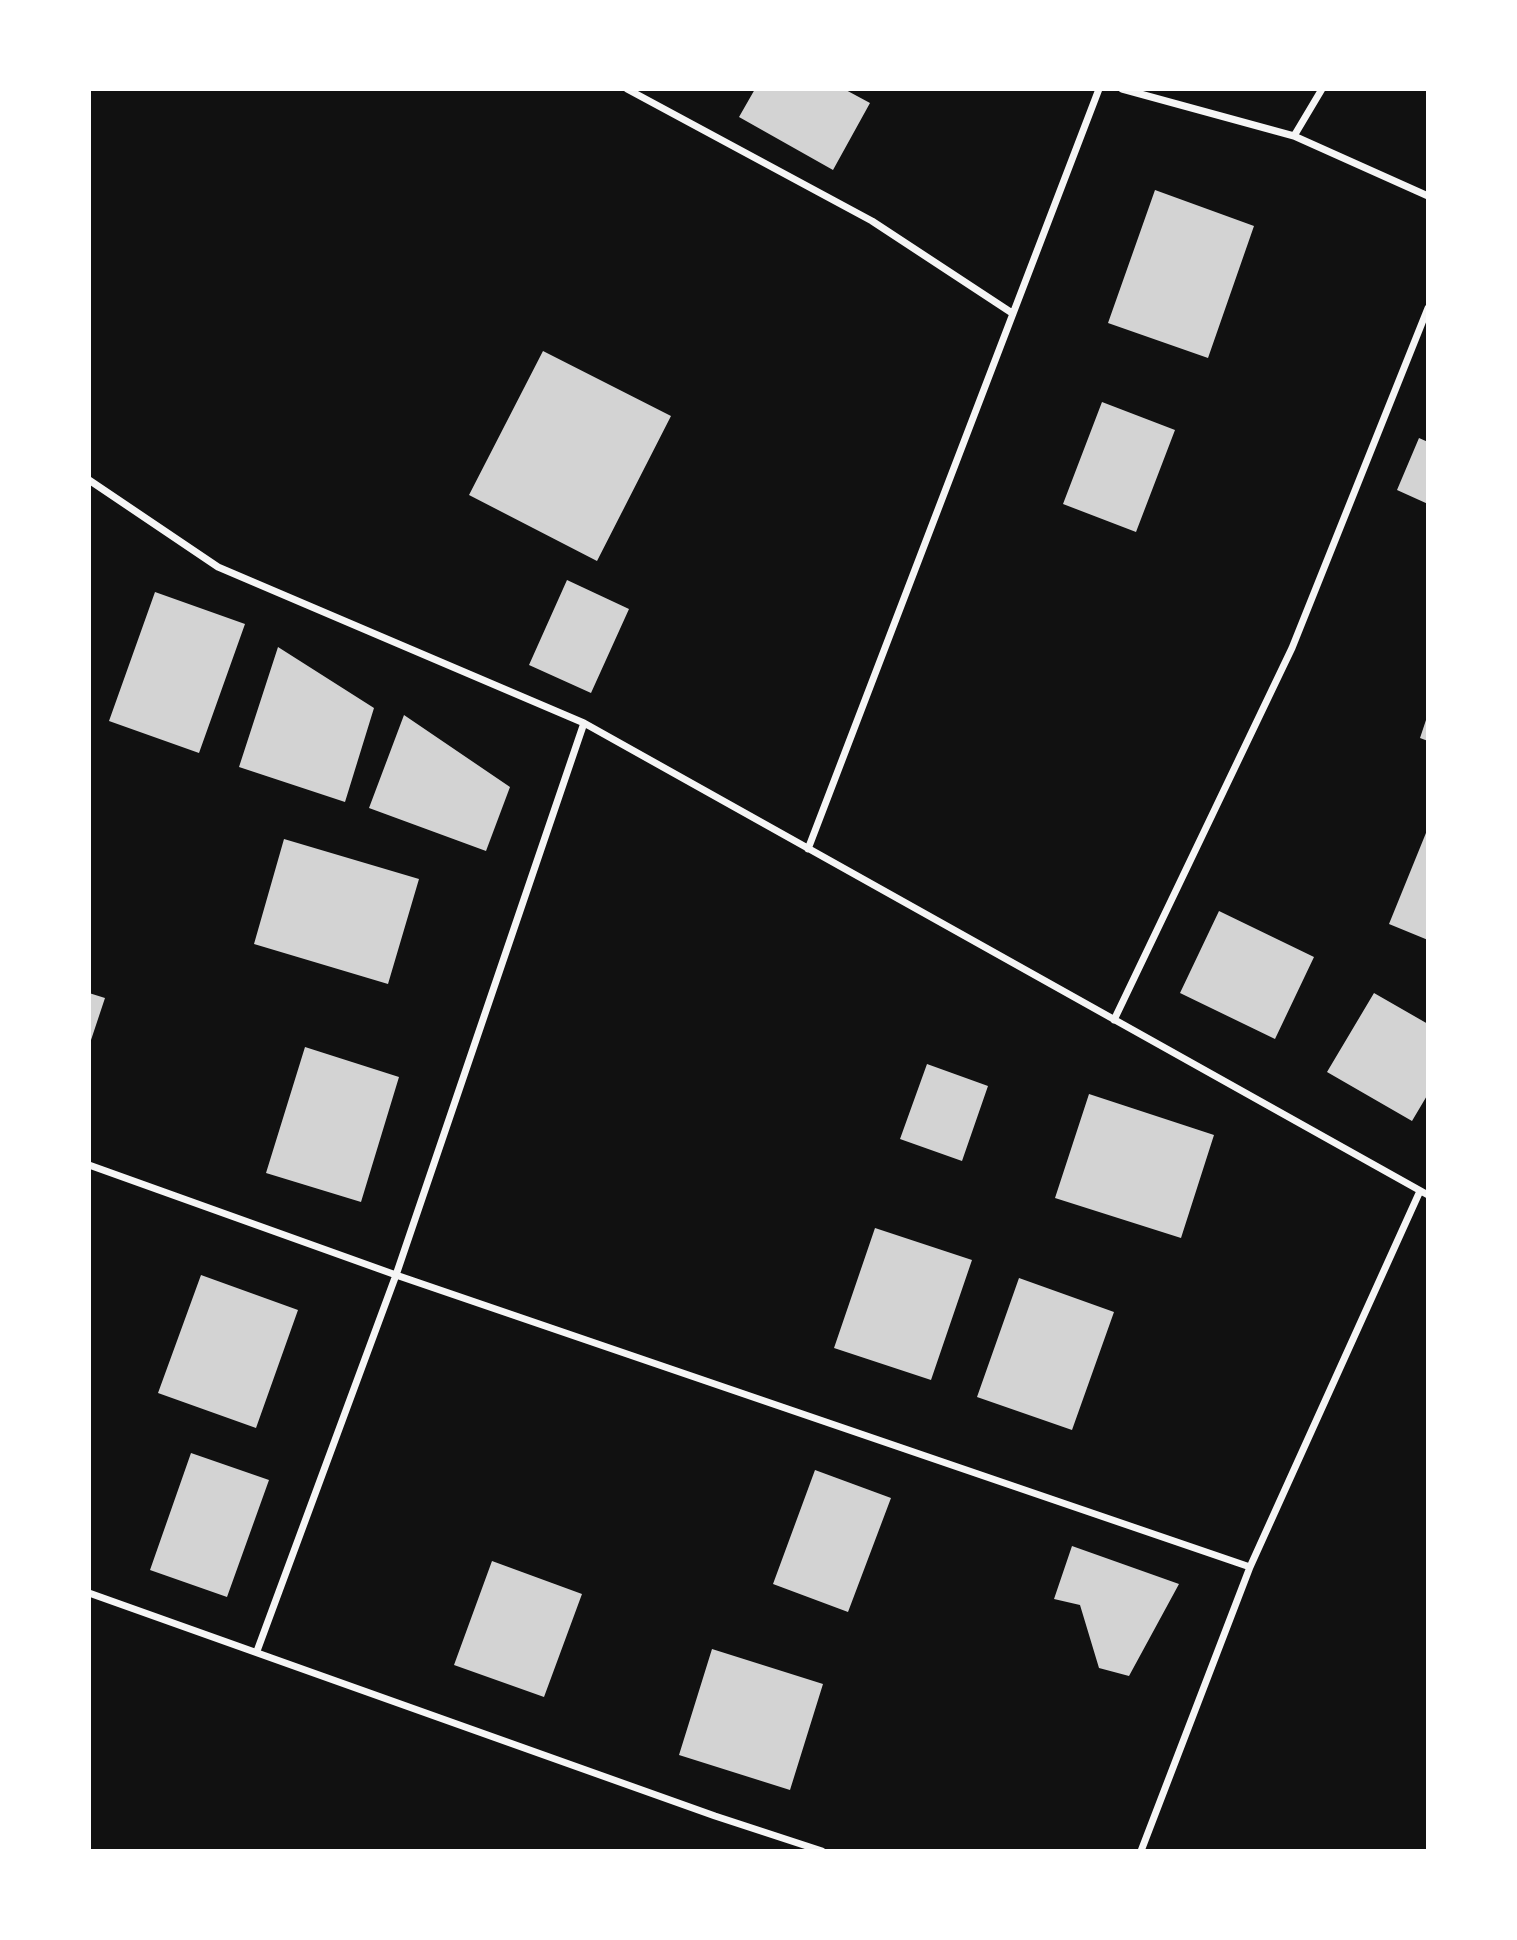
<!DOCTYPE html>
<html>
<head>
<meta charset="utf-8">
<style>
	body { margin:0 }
	#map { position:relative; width:1517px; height:1940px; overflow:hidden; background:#111; font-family:"Golos Text",sans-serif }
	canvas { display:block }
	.frame { position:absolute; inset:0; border:91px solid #fff; pointer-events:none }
</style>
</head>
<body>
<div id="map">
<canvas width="1517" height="1940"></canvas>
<div class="frame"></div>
</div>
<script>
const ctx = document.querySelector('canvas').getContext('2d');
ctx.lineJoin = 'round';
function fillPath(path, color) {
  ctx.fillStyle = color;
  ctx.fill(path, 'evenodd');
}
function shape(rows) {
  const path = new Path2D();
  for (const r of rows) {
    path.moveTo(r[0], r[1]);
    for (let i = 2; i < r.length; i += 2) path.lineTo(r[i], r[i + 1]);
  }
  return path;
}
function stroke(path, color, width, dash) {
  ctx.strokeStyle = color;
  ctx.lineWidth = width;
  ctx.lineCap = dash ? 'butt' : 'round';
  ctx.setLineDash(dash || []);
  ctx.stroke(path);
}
const building = shape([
	[755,89,844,89,870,103,833,170,739,117],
	[1155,190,1254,226,1208,358,1108,323],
	[543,351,671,416,597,561,469,495],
	[1102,402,1175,430,1136,532,1063,504],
	[1419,438,1428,442,1428,504,1397,490],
	[567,580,629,609,591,693,529,665],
	[155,592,245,624,199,753,109,721],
	[278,647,374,708,345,802,239,767],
	[404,715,510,787,486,851,369,808],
	[1427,717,1428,717,1428,741,1420,738],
	[1428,828,1428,940,1389,924],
	[284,839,419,879,388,984,254,944],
	[1219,911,1314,957,1275,1039,1180,993],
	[89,993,105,998,90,1043,89,1042],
	[1374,993,1428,1024,1428,1094,1412,1121,1327,1072],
	[305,1047,399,1077,361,1202,266,1173],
	[927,1064,988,1086,962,1161,900,1139],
	[1089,1094,1214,1135,1181,1238,1055,1198],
	[875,1228,972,1260,931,1380,834,1348],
	[201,1275,298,1310,256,1428,158,1393],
	[1019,1278,1114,1312,1072,1430,977,1397],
	[191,1453,269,1480,227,1597,150,1570],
	[815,1470,891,1498,848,1612,773,1584],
	[1072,1546,1179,1584,1129,1676,1099,1668,1080,1605,1054,1599],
	[492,1561,582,1594,544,1697,454,1665],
	[712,1649,823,1684,790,1790,679,1755]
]);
const minor = shape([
	[627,89,872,221,1012,313],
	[1122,89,1294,136,1428,196],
	[1294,136,1322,89],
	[89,480,218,567,584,723,1428,1195],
	[808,849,1099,89],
	[1114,1020,1292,648,1428,308],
	[89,1165,396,1275,1250,1567],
	[89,1593,715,1816,822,1851],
	[257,1651,396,1275,584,723],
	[1141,1851,1250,1567,1420,1191]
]);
fillPath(building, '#d3d3d3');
stroke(minor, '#f5f5f5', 7);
</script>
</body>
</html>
